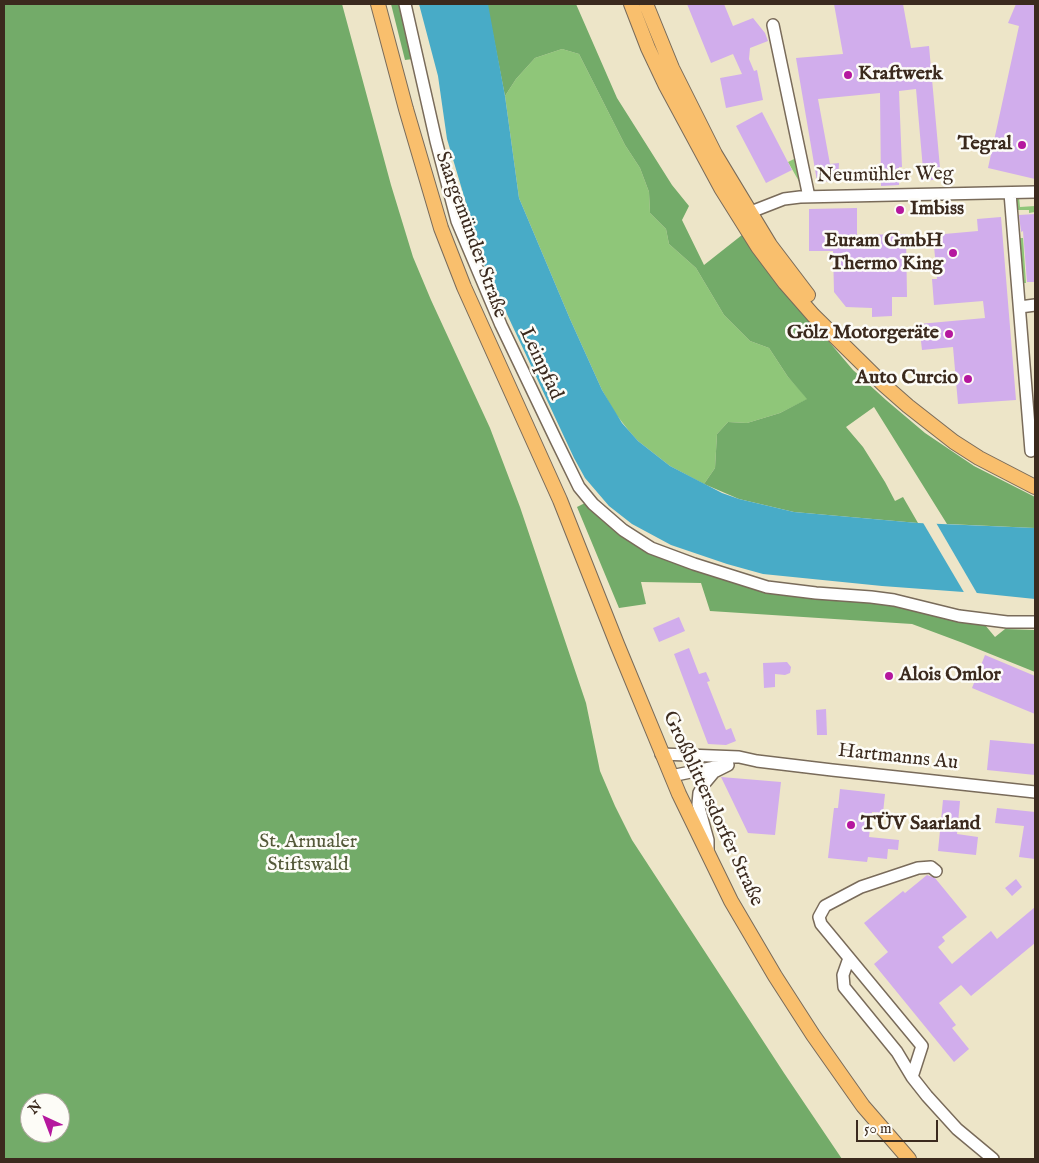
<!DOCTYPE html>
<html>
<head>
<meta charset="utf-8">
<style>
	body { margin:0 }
	#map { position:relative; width:1039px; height:1163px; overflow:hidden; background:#ede5c8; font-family:"IM FELL English",serif }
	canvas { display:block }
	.frame { position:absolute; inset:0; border:5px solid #3b2a1e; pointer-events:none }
	.north { position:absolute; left:20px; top:1093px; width:50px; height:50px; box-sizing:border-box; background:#fdfcf7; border:1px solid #afa8a0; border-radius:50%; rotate:317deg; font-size:14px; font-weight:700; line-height:20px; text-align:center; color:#3b2a1e }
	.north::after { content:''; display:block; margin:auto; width:18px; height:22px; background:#b5179e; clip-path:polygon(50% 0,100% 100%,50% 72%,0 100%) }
	.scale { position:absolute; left:856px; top:1120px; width:82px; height:22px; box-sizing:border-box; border:2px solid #3b2a1e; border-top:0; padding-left:6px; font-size:15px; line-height:18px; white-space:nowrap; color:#3b2a1e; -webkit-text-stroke:4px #fdfcf7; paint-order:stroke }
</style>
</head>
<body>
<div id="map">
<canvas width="1039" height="1163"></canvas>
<div class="frame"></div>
<div class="north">N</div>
<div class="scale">50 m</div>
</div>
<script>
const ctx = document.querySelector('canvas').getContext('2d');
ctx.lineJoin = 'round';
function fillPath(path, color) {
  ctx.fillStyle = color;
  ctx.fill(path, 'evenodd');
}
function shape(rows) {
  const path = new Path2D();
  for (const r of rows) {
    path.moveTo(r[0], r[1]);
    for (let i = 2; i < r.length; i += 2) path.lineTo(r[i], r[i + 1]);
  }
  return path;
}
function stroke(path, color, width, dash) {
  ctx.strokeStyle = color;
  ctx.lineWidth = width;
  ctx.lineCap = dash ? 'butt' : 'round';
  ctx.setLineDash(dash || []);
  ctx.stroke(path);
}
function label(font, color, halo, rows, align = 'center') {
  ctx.font = font + ' "IM FELL English",serif';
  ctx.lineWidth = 5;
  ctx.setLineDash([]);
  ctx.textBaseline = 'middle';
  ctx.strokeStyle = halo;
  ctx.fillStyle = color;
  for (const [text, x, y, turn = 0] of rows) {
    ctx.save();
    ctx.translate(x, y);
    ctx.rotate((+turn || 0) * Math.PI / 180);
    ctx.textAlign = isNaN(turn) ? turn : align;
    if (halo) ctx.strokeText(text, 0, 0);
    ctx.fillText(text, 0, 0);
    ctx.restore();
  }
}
const green = shape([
	[562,49,579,54,625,145,640,168,649,192,650,213,666,229,669,244,696,268,724,315,750,341,769,348,788,377,808,399,780,413,747,423,728,422,717,434,715,468,704,484,670,466,638,441,629,431,615,413,602,390,570,319,519,198,505,96,516,79,535,58],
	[796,158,801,185,788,162],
	[1019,197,1020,207,1035,206,1035,212,1029,213,1029,210,1018,210,1016,198],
	[1020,238,1023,238,1026,283,1024,283]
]);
const forest = shape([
	[4,4,342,4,391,185,413,257,431,300,490,428,520,507,586,703,600,771,615,806,632,840,784,1073,842,1159,4,1159],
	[30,1103,60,1103,60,1133,30,1133],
	[391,4,400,4,413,59,405,60],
	[487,4,576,4,617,98,672,185,689,206,682,220,704,265,742,235,769,271,853,370,886,400,925,433,974,466,1035,497,1035,528,947,524,874,407,846,427,863,447,885,482,895,501,903,497,918,523,794,512,739,499,704,484,715,468,717,434,728,422,747,423,780,413,807,399,788,377,769,348,750,341,724,315,696,268,669,244,666,229,650,213,649,192,640,168,625,145,579,54,562,49,535,58,516,79,505,96],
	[585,503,612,529,647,552,706,572,870,601,985,625,995,637,1005,629,1035,630,1035,672,963,643,912,624,710,611,701,583,641,582,646,604,619,608,577,507]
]);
const water = shape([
	[419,4,488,4,505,96,519,198,570,319,602,390,622,423,638,441,670,466,722,493,739,499,794,512,918,523,1035,528,1035,599,977,593,882,586,763,574,727,564,671,545,632,524,609,506,585,478,574,458,485,267,447,139,438,76]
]);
const pier = shape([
	[922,521,935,521,978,595,965,594]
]);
const building = shape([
	[687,4,724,4,733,26,753,18,765,33,768,41,750,48,749,59,754,71,757,70,763,100,726,108,720,78,742,74,733,54,711,63],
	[834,4,903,4,911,48,929,46,941,179,924,181,916,89,899,91,902,167,899,167,899,185,881,186,880,93,818,99,830,164,839,163,838,182,817,181,796,58,843,54],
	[1016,4,1035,4,1035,179,988,168,1019,26,1008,23],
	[762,112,792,170,766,183,736,126],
	[857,208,857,235,906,234,907,297,892,297,892,316,872,317,872,308,846,307,834,292,833,251,809,251,809,209],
	[1035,214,1035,282,1027,282,1023,231,1021,232,1019,215],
	[1001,217,1016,400,958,404,953,347,922,350,919,324,985,318,983,301,934,305,932,279,937,279,933,235,978,231,977,219],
	[679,617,685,631,659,642,653,628],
	[689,648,699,674,706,672,710,681,707,682,726,730,731,728,736,741,726,745,708,744,674,654],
	[985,655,1035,676,1035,714,972,688],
	[787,662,791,667,790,673,785,675,775,674,775,687,764,688,763,663],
	[826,709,827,735,817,735,816,710],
	[990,740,1035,744,1035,775,987,770],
	[721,777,781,782,775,835,748,833],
	[840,789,885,794,883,813,872,812,869,837,899,840,898,850,888,849,887,859,868,857,867,862,828,858,834,808,838,808],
	[943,800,960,801,957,834,978,837,976,855,938,851],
	[997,808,1035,812,1035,859,1019,857,1024,826,995,823],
	[927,875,935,878,967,917,942,937,945,941,938,947,952,964,991,931,997,939,1035,907,1035,943,971,996,961,985,939,1003,956,1025,952,1028,969,1049,954,1062,874,964,888,952,864,923,903,891,905,893],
	[1016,879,1022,887,1012,896,1005,888]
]);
const minor = shape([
	[405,4,436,141,457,221,501,325,556,440,579,487,593,504,623,530,651,548,694,564,767,587,816,593,871,597,894,600,959,616,1007,622,1035,622],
	[773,25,809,197],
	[1010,193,1031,451],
	[743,215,784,199,800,197,1035,192],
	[1020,307,1035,305],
	[661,754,739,757,757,761,832,770,1035,792],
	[671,776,720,766],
	[708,851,708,840,698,804,699,793,704,784,714,772,728,765],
	[849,958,843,975,844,987,897,1052,912,1077,927,1096,957,1129,993,1159],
	[912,1077,922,1046,821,924,819,917,825,906,861,887,918,868,931,867,936,871]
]);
const major = shape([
	[378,4,406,109,441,228,464,287,560,500,617,644,679,794,731,901,775,976,813,1035,863,1106,909,1159],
	[631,4,648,48,666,86,721,188,758,247,785,283,813,315,883,384,908,406,954,442,979,458,1035,487],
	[646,4,672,68,715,154,770,245,808,295]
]);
const markers = [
	[848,75,5,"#b5179e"],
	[1022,145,5,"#b5179e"],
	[900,210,5,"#b5179e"],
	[953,253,5,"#b5179e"],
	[949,334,5,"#b5179e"],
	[968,379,5,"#b5179e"],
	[889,676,5,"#b5179e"],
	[851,825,5,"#b5179e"]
];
const poiNames = [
	["Kraftwerk",858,75],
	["Tegral",1012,145,"right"],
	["Imbiss",910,210],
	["Euram GmbH",943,242,"right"],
	["Thermo King",943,265,"right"],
	["Gölz Motorgeräte",939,334,"right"],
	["Auto Curcio",958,379,"right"],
	["Alois Omlor",899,676],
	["TÜV Saarland",861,825]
];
const streetNames = [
	["Neumühler Weg",885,176,-1],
	["Saargemünder Straße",470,235,70],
	["Leinpfad",540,364,65],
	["Hartmanns Au",898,758,6],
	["Großblittersdorfer Straße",712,809,65]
];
const parkNames = [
	["St. Arnualer",308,843],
	["Stiftswald",308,866]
];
fillPath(green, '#8fc679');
fillPath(forest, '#73ab69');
fillPath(water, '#48abc7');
fillPath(pier, '#ede5c8');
fillPath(building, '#d1adec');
stroke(minor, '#796b5a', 14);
stroke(major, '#796b5a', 16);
stroke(minor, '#fff', 11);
stroke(major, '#f9bf6d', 14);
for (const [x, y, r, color] of markers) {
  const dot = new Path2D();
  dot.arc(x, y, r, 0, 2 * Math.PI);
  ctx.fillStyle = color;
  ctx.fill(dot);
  stroke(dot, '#fdfcf7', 2);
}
label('bold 20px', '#3b2a1e', '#fdfcf7', poiNames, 'left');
label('20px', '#3b2a1e', '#fdfcf7', streetNames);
label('20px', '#545939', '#fdfcf7', parkNames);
</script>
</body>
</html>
